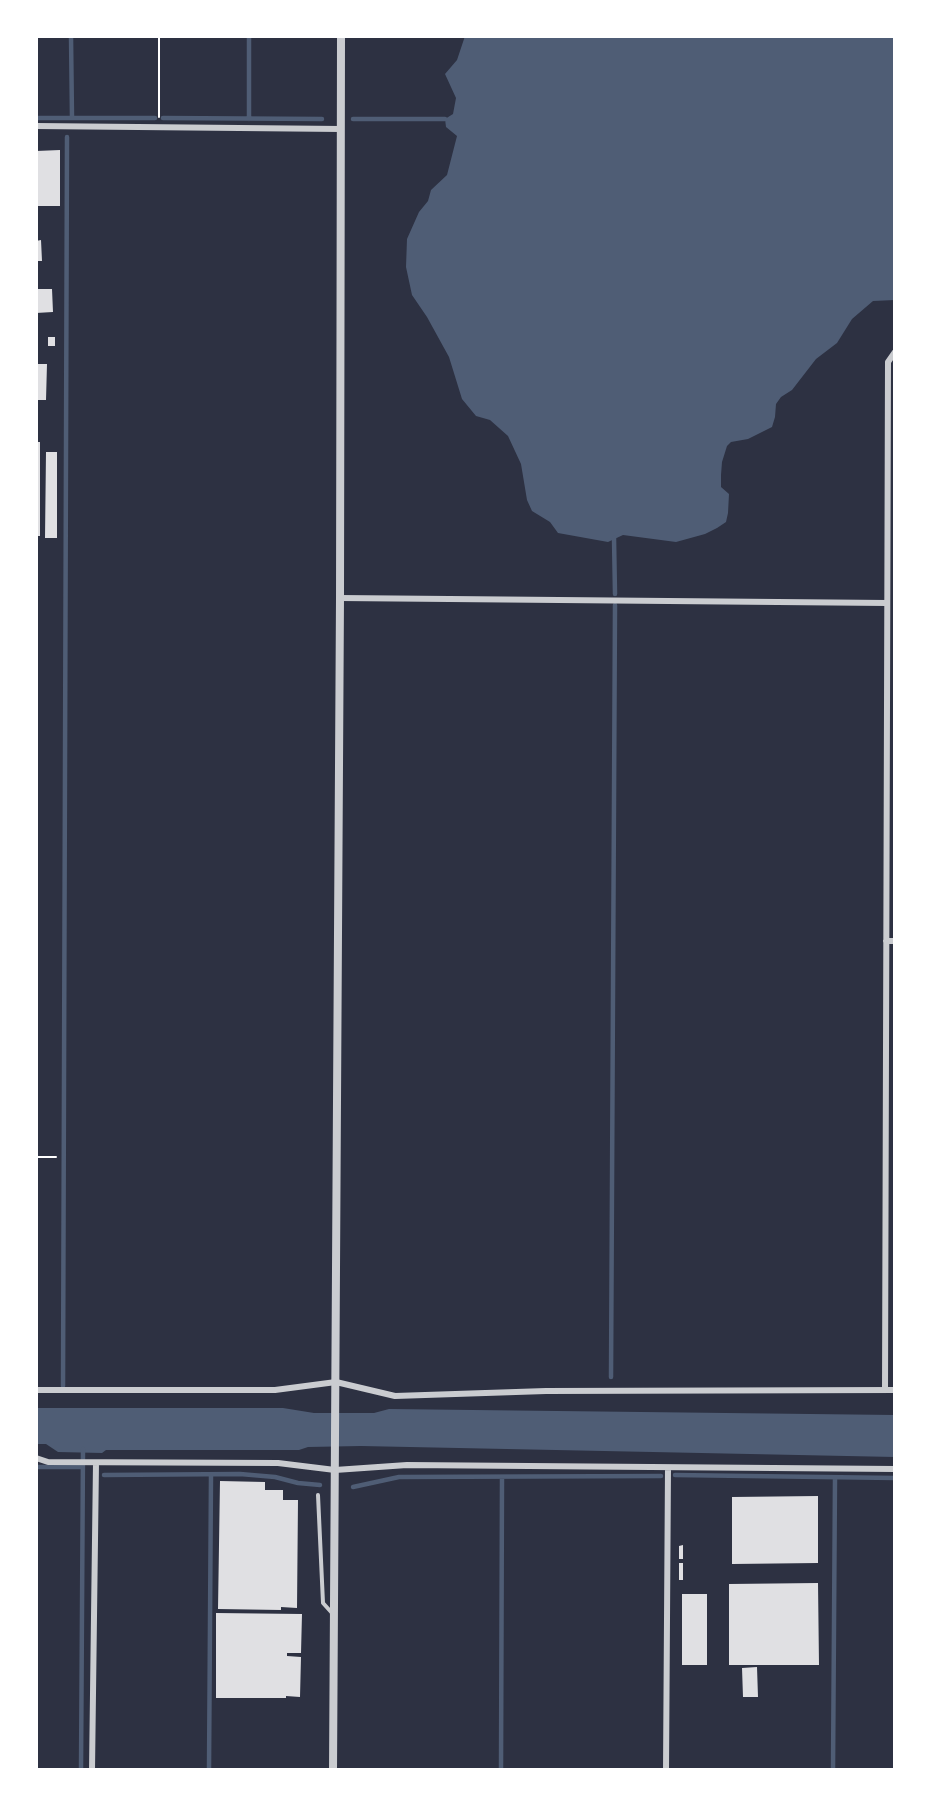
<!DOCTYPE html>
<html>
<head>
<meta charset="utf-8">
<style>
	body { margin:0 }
	#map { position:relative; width:931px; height:1806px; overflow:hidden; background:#2d3142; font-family:Roboto,sans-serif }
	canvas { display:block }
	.frame { position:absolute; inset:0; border:38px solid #fff; pointer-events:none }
</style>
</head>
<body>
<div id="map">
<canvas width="931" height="1806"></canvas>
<div class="frame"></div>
</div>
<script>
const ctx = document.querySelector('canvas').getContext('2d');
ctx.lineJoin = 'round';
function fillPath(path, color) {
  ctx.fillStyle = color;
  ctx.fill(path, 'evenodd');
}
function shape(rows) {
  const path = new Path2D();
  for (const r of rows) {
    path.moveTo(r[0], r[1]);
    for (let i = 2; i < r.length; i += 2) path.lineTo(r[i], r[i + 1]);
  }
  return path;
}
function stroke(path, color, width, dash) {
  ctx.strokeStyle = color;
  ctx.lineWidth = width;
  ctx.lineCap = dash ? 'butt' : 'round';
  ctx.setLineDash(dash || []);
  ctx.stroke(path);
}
const water = shape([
	[465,36,895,36,895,300,873,301,852,319,837,343,816,359,792,390,781,397,776,404,775,417,772,427,748,439,731,442,727,446,722,462,721,475,721,487,729,494,728,513,726,522,717,528,705,534,676,542,623,535,608,542,558,533,550,522,532,511,527,500,521,464,508,436,490,420,476,416,462,399,449,357,427,317,412,295,406,267,407,239,419,212,428,201,431,190,447,175,457,136,446,127,445,119,453,114,456,98,445,74,457,60],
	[36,1408,283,1408,314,1413,374,1413,389,1409,895,1415,895,1457,361,1446,308,1447,299,1450,106,1450,102,1453,58,1452,46,1444,36,1444]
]);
const stream = shape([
	[71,36,72,118],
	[36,118,155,118],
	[163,118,322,119],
	[249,119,249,36],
	[353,119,445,119],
	[614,538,615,594],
	[611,1377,615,605],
	[63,1386,67,137],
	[36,1467,83,1467],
	[104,1475,240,1474,275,1477,298,1483,320,1485],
	[675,1475,895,1478],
	[353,1487,399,1477,661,1476],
	[81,1770,83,1449],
	[209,1770,211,1475],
	[501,1770,502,1477],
	[833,1770,835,1478]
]);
const building = shape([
	[60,150,60,206,36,206,36,151],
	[41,240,42,261,36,261,36,241],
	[36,289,52,289,53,312,36,313],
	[48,337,55,337,55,346,48,346],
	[36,364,47,364,46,400,36,400],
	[36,442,40,442,40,536,36,536],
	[46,452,57,452,57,538,45,538],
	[220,1481,265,1482,265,1490,283,1490,283,1500,298,1500,297,1608,281,1607,281,1610,218,1609],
	[818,1496,818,1563,732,1564,732,1497],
	[683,1545,683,1559,679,1559,679,1546],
	[679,1563,683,1563,683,1580,679,1580],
	[818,1583,819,1665,729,1665,729,1584],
	[682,1594,707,1594,707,1665,682,1665],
	[216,1613,302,1614,301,1653,287,1653,287,1656,301,1657,300,1697,286,1696,286,1698,216,1698],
	[757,1667,758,1697,743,1697,742,1668]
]);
const path = shape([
	[159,117,159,36],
	[36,1157,56,1157]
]);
const service = shape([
	[318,1495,323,1603,332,1613]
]);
const minor = shape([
	[36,126,341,129],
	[340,598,887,603],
	[886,941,895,941],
	[36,1390,275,1390,336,1382,395,1396,546,1391,895,1390],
	[885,1390,888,362,895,352],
	[36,1458,48,1462,278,1463,335,1470,407,1465,895,1469],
	[92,1770,96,1463],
	[666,1770,668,1468]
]);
const tertiary = shape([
	[333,1770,340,598,341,36]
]);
fillPath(water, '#4f5d75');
stroke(stream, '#4f5d75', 4.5);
fillPath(building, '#e0e0e3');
stroke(path, '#fff', 2);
stroke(service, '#caccd0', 4);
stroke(minor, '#caccd0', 6);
stroke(tertiary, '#caccd0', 8);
</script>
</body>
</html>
